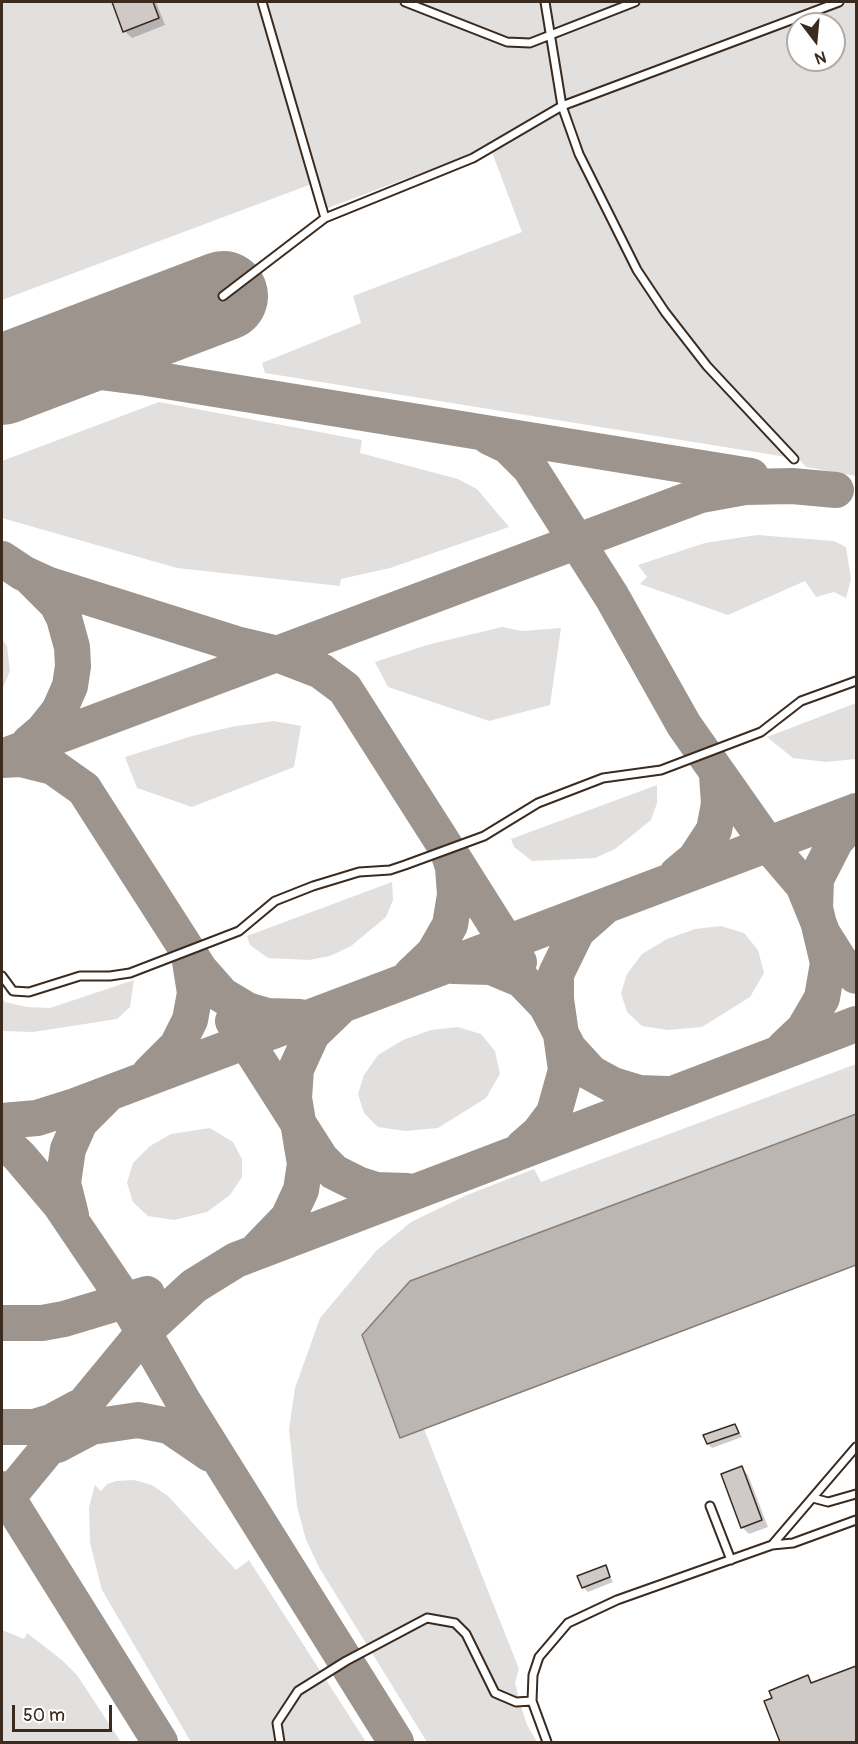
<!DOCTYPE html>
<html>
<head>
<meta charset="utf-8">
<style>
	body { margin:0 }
	#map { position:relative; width:858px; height:1744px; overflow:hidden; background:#fff; font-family:Pangolin,sans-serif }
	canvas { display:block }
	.frame { position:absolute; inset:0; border:3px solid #3b2a1e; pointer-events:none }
	.north { position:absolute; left:786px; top:12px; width:60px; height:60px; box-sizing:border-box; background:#fff; border:2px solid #b1aaa5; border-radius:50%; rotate:164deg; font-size:16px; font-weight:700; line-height:24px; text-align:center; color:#3b2a1e }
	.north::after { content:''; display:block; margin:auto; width:21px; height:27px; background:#3b2a1e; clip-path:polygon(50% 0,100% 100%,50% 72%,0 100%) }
	.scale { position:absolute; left:12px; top:1705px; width:100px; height:27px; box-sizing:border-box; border:3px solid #3b2a1e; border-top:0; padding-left:8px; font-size:18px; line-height:21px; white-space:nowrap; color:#3b2a1e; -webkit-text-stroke:4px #fff; paint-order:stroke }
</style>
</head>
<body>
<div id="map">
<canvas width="858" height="1744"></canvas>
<div class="frame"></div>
<div class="north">N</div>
<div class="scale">50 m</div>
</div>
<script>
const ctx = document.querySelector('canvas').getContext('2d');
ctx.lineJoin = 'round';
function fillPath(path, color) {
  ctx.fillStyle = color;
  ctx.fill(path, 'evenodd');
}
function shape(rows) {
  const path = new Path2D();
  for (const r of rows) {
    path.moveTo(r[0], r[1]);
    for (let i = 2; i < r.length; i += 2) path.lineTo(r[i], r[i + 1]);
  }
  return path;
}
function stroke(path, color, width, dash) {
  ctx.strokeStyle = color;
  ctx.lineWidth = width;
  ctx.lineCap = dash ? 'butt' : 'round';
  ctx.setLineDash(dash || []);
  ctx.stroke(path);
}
const green = shape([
	[2,2,856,2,856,476,806,467,799,459,265,373,262,363,361,323,353,296,522,232,490,147,320,211,313,183,309,185,2,300],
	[798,24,834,24,834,60,798,60],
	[159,402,362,440,360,453,458,479,477,489,509,527,390,568,341,579,340,586,177,568,2,518,2,461],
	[757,535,834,541,846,547,851,579,846,598,834,592,816,597,805,581,728,615,640,584,647,577,638,565,705,543],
	[502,627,522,631,561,628,550,705,489,721,388,687,375,662,427,645],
	[2,639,7,646,10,671,2,690],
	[856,703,856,759,826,762,793,758,767,737],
	[274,721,301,726,294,767,192,807,137,788,125,757,192,736,236,726],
	[657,785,657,803,651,820,615,849,595,858,532,861,514,847,511,839],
	[392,882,393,900,386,917,351,946,330,956,309,960,268,958,250,945,247,936],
	[721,926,744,933,758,950,764,973,750,997,702,1027,668,1030,642,1026,627,1012,621,993,627,974,642,954,667,939,695,929],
	[134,980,130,1007,117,1019,33,1032,2,1031,2,998,5,1002,27,1007,50,1008],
	[458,1027,481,1034,495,1051,500,1074,486,1098,438,1128,405,1131,378,1127,364,1113,358,1094,364,1075,378,1055,403,1040,431,1030],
	[856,1064,856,1113,410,1281,400,1438,424,1429,519,1669,515,1683,520,1703,527,1725,537,1742,427,1742,320,1569,306,1540,297,1506,289,1429,295,1388,320,1318,377,1250,411,1222,467,1195,534,1169,541,1182],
	[210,1128,233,1142,242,1159,242,1177,230,1195,207,1212,174,1220,148,1216,133,1202,127,1183,133,1163,150,1146,171,1134],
	[134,1480,152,1485,168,1496,236,1570,249,1560,366,1742,191,1742,102,1590,90,1543,89,1507,95,1485,101,1491,107,1484,116,1481],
	[2,1630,24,1639,27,1633,62,1660,77,1675,121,1742,2,1742]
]);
const water = shape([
	[856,1114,856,1265,400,1438,362,1335,410,1281,856,1114]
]);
const shadow = shape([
	[114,2,156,2,165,25,132,38,125,31],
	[735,1425,742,1437,712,1448,708,1444],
	[742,1468,748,1475,768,1527,749,1534,742,1527],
	[605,1567,613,1582,588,1592,583,1587],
	[856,1668,856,1742,782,1742,766,1702,807,1677,814,1684]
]);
const taxiway = shape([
	[2,383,70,372,100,372,147,378,751,476],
	[489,437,508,446,530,468,612,597,684,725,767,843,803,885,821,929],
	[2,559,23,573,49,585,236,644,274,653,321,671,345,689,447,849,453,867,455,895,450,925,434,953,411,975],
	[29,743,43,731,59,711,70,686,73,666,72,647,64,618,57,604,31,578],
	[2,757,701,495,745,487,792,486,836,490],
	[2,760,21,759,53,767,84,789,200,970,222,995,247,1010,267,1016,300,1017],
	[454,859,519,962],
	[677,874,695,859,714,830,719,804,717,775],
	[823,934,840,961,856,976],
	[453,966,491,967,522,980,546,1005,569,1049,591,1073,613,1085,639,1093,667,1094],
	[233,1021,321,1159,334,1172,360,1185,376,1190,407,1191],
	[784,1048,804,1029,822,998,828,963,815,908,816,879,836,840,856,819],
	[150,1073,177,1046,190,1020,195,993,189,955],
	[2,1121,37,1118,72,1107,856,811],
	[2,1140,19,1156,59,1203,126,1302,183,1401,396,1742],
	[523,1147,539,1133,554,1113,566,1070,556,999,556,974,577,931,602,909],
	[71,1215,63,1183,68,1149,80,1122,106,1096],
	[259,1248,288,1218,301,1190,305,1164,294,1098,296,1069,312,1034,339,1008],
	[2,1323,42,1323,64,1319,147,1294],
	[2,1427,34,1427,51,1422,77,1408],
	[57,1445,91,1427,138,1420,169,1426,210,1454],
	[2,1489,160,1742],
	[2,1504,144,1332,194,1286,236,1260,856,1024]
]);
const runway = shape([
	[2,380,223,296]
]);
const building = shape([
	[112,2,153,2,159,18,123,32,112,2],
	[735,1424,739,1433,707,1444,703,1435,735,1424],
	[742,1466,762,1520,741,1528,721,1474,742,1466],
	[606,1565,610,1577,582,1588,577,1576,606,1565],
	[856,1666,856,1742,780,1742,764,1701,772,1698,769,1691,808,1675,811,1683,856,1666]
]);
const lane = shape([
	[262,2,325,218,473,158,562,106,839,2],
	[405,2,507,42,530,43,635,2],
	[545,2,562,106,579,154,637,270,665,312,707,366,794,459],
	[223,296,325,218],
	[2,976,13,991,29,992,80,976,110,976,130,973,239,931,275,901,313,886,359,872,390,870,405,865,484,836,538,803,603,778,661,770,761,732,801,701,856,681],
	[813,1498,828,1502,856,1494],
	[710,1506,731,1560],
	[772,1545,856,1447],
	[280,1742,277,1723,298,1691,346,1661,427,1618,455,1623,466,1634,495,1693,516,1702,532,1701],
	[547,1742,532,1701,533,1675,539,1657,568,1623,617,1600,772,1545,793,1543,856,1520]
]);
fillPath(green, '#e2e0de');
fillPath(water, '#bcb6b3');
stroke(water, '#887e77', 1.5);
fillPath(shadow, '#0003');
stroke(taxiway, '#9d948e', 36);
stroke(runway, '#9d948e', 90);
fillPath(building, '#cfcac7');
stroke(building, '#3b2a1e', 1.5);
stroke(lane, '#3b2a1e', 11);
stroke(lane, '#fff', 7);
</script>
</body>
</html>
